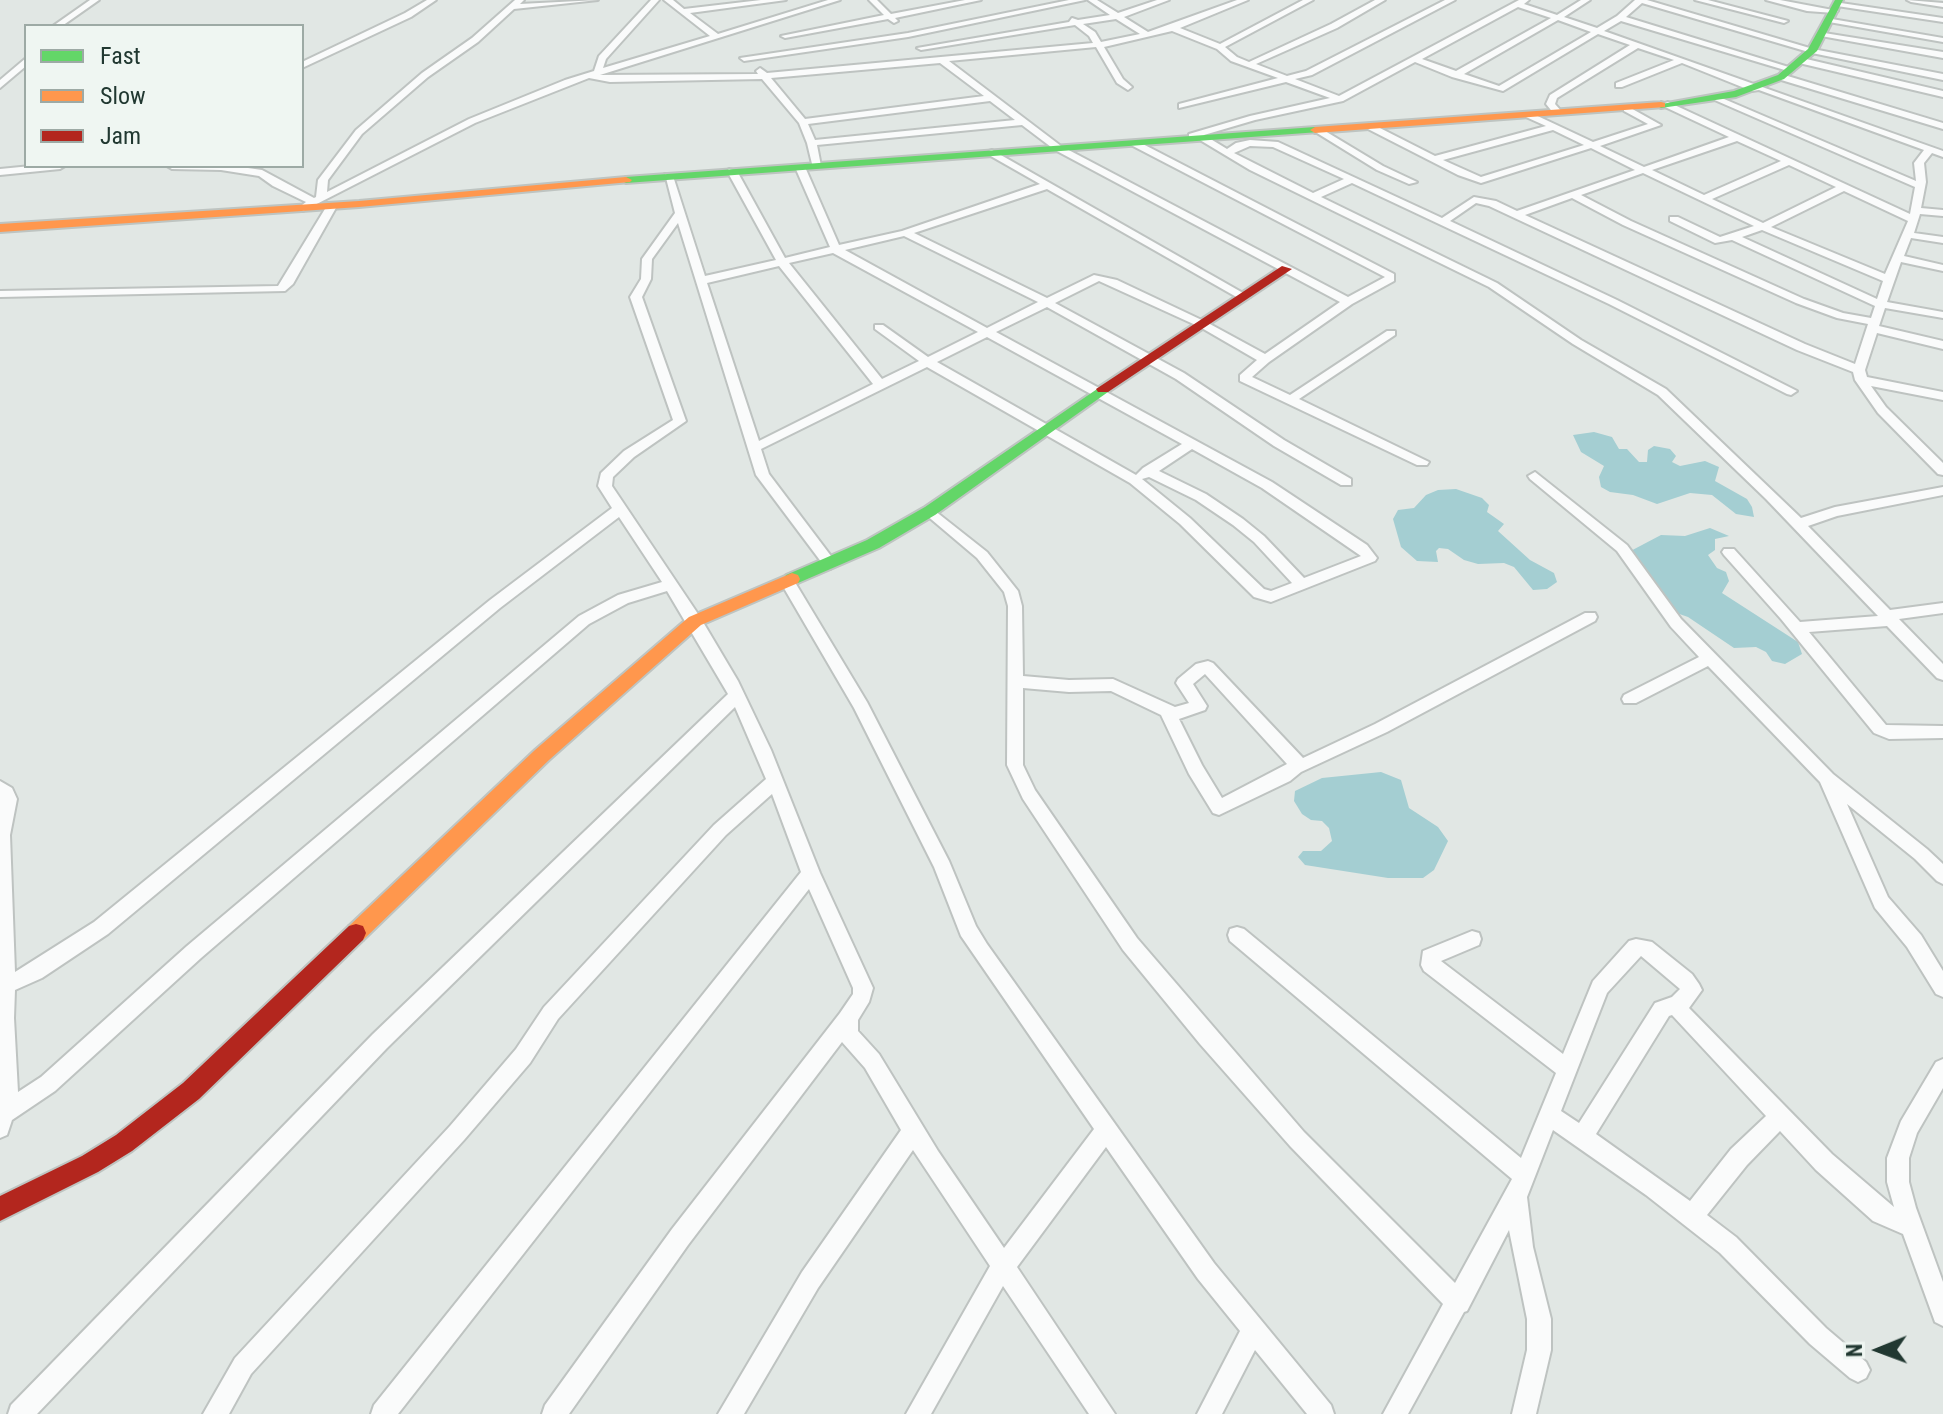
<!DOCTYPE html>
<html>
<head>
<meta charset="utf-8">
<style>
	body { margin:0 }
	#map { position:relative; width:1943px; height:1414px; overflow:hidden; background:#e1e7e4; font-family:"Roboto Condensed",sans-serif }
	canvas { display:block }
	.legend { position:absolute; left:24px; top:24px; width:280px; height:144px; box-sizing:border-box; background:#eff6f2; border:2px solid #9daaa5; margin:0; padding:10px 14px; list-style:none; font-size:24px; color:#213831 }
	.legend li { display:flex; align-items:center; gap:16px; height:40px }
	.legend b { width:40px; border:2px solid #9daaa5 }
	.north { position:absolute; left:1839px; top:1310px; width:80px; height:80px; -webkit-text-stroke:6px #eff6f2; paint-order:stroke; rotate:269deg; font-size:22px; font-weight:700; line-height:32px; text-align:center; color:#213831 }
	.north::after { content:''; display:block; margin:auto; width:28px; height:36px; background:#213831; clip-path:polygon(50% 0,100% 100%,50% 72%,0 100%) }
</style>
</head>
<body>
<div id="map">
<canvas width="1943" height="1414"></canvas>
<ul class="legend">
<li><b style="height:10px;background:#63d668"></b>Fast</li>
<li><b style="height:10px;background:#ff974d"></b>Slow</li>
<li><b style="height:10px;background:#b3261e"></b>Jam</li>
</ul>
<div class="north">N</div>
</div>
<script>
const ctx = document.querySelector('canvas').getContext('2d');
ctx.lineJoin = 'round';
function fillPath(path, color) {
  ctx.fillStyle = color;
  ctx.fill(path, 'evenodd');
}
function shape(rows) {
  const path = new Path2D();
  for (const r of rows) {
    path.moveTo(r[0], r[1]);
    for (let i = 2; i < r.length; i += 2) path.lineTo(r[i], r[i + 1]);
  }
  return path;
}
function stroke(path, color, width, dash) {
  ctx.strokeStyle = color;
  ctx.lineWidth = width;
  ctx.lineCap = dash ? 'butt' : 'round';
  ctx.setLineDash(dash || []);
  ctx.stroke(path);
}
const water = shape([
	[1594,432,1612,437,1619,449,1627,449,1639,462,1647,462,1648,450,1654,446,1670,449,1676,456,1672,462,1680,466,1705,461,1719,467,1715,481,1747,499,1752,507,1754,517,1736,514,1712,495,1690,493,1657,504,1633,495,1610,492,1601,487,1599,477,1604,466,1581,452,1573,435],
	[1456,489,1482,498,1489,505,1487,512,1504,524,1498,531,1530,560,1554,573,1557,582,1547,589,1533,590,1514,567,1504,563,1478,564,1464,560,1448,549,1439,548,1436,551,1438,562,1417,561,1401,547,1393,519,1398,510,1414,508,1426,495,1438,490],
	[1710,528,1729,536,1715,539,1715,550,1708,555,1717,568,1726,572,1729,581,1722,593,1798,642,1802,654,1785,664,1772,661,1766,652,1756,647,1734,648,1688,617,1668,610,1623,555,1661,535,1685,536],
	[1381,772,1401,780,1409,808,1438,827,1448,841,1434,870,1423,878,1388,878,1305,865,1298,857,1303,851,1321,851,1332,841,1329,828,1322,821,1311,820,1302,814,1294,801,1295,791,1322,778]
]);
const street = shape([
	[90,0,99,0,62,26,53,26,90,0],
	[427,0,436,0,411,17,302,68,302,62,405,13,427,0],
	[515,0,524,0,520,4,598,0,514,9,478,42,428,77,362,134,328,180,327,192,469,119,565,80,594,71,599,56,651,0,659,0,606,59,603,68,710,36,664,0,673,0,684,9,761,0,786,0,690,13,718,34,828,0,840,0,600,75,758,74,756,71,760,68,767,73,1093,43,1089,36,1075,25,921,50,917,48,1069,22,1072,18,1078,20,1110,15,1088,0,1097,0,1118,13,1157,0,1169,0,1124,17,1148,32,1237,0,1248,0,1180,28,1220,44,1303,0,1313,0,1225,47,1237,57,1249,62,1331,24,1375,0,1385,0,1337,28,1256,64,1287,76,1306,71,1445,0,1455,0,1312,75,1295,79,1339,96,1519,0,1529,0,1524,4,1557,15,1581,0,1590,0,1564,17,1597,28,1617,16,1635,0,1647,0,1813,49,1943,74,1943,80,1812,53,1642,3,1626,17,1795,69,1788,71,1621,21,1604,31,1943,151,1943,157,1932,153,1924,163,1926,182,1921,208,1943,210,1943,216,1920,214,1914,233,1943,237,1943,243,1911,238,1904,256,1943,265,1943,271,1901,262,1887,302,1943,312,1943,318,1885,308,1879,326,1943,341,1943,349,1877,333,1865,370,1867,377,1943,392,1943,400,1871,386,1886,407,1943,463,1943,475,1938,474,1878,413,1855,380,1853,372,1797,350,1489,206,1476,203,1450,221,1617,300,1797,391,1791,395,1787,394,1609,304,1352,183,1321,197,1497,283,1581,340,1666,389,1801,518,1835,507,1943,487,1943,495,1837,516,1808,526,1890,610,1943,603,1943,613,1899,619,1943,664,1943,680,1937,678,1887,626,1809,632,1886,725,1943,726,1943,738,1889,739,1874,733,1781,619,1724,555,1722,552,1724,549,1734,549,1800,622,1878,616,1766,499,1658,395,1573,344,1489,287,1250,170,1200,140,1199,137,1189,138,1189,134,1250,116,1330,98,1286,82,1179,108,1179,104,1278,78,1231,61,1217,49,1172,31,1104,47,1123,79,1132,87,1128,90,1117,83,1096,47,949,61,1061,146,1348,297,1385,277,1131,145,1131,141,1137,141,1394,274,1394,281,1352,304,1269,362,1252,377,1290,395,1387,331,1395,331,1395,335,1299,399,1429,462,1427,465,1417,465,1240,381,1240,375,1257,360,1200,327,1099,281,1055,303,1184,373,1284,440,1351,479,1351,485,1341,485,1274,446,1176,379,1047,307,996,332,1272,482,1367,545,1377,558,1375,561,1271,602,1254,597,1180,524,1130,483,927,367,761,449,769,474,837,564,830,569,825,567,756,475,678,223,652,259,651,279,642,297,686,421,634,457,613,477,612,486,700,617,738,681,771,750,820,873,873,988,869,1002,858,1020,858,1031,879,1054,938,1151,1004,1248,1094,1129,961,936,934,867,854,708,781,583,788,578,793,579,867,702,949,861,976,926,987,944,1214,1263,1331,1405,1334,1414,1307,1414,1255,1350,1222,1414,1197,1414,1240,1331,1198,1279,1106,1147,1017,1267,1115,1414,1089,1414,1003,1286,931,1414,906,1414,990,1266,913,1150,818,1288,744,1414,718,1414,802,1272,901,1130,865,1068,842,1042,688,1245,569,1414,542,1414,545,1405,672,1229,840,1013,853,994,853,988,809,889,398,1414,371,1414,374,1405,801,872,772,794,726,835,558,1019,530,1063,464,1140,251,1374,229,1414,203,1414,235,1358,450,1126,516,1049,544,1007,714,825,766,779,735,707,387,1048,37,1414,8,1414,11,1405,373,1034,728,694,667,591,628,603,589,624,201,958,55,1091,12,1120,7,1135,0,1138,0,781,12,788,17,799,10,835,15,972,94,922,490,600,612,508,598,486,601,473,624,451,673,420,630,297,641,279,642,259,675,213,665,174,673,176,705,276,776,260,727,171,729,169,737,171,785,258,830,247,795,167,797,165,805,167,839,245,902,231,1040,184,989,155,989,151,992,150,1250,297,1240,299,1047,189,914,233,1047,298,1094,275,1117,280,1208,323,1265,354,1340,302,1055,150,1022,125,817,145,821,166,813,168,807,143,799,123,762,79,610,82,589,78,475,123,303,211,298,208,306,202,273,186,259,176,221,170,172,169,167,166,234,166,262,170,314,198,316,197,318,180,356,130,422,73,472,38,515,0],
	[1518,7,1551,18,1456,71,1422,59,1518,7],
	[1116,19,1140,34,1101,42,1095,32,1083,24,1116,19],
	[1558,20,1591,32,1499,86,1464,74,1558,20],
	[1598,34,1630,45,1550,95,1546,104,1555,115,1563,113,1555,104,1557,98,1638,48,1674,60,1616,83,1616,87,1622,87,1682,63,1752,91,1759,90,1924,150,1914,163,1916,181,1717,96,1710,98,1915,187,1910,214,1668,102,1665,103,1665,107,1729,137,1644,167,1600,146,1661,125,1627,106,1624,107,1624,111,1648,124,1593,142,1529,112,1526,113,1526,117,1546,126,1435,156,1374,125,1368,125,1368,129,1458,175,1481,183,1591,148,1635,170,1517,211,1496,201,1474,197,1442,218,1278,142,1250,140,1236,143,1227,149,1204,135,1255,120,1343,101,1415,62,1452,77,1503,91,1598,34],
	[940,63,984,96,805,119,771,78,940,63],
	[990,101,1015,120,815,140,808,124,990,101],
	[1553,130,1584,145,1481,177,1443,160,1553,130],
	[1737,141,1781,161,1704,195,1652,170,1737,141],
	[1250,146,1273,147,1344,179,1313,193,1234,153,1250,146],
	[1789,165,1836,187,1763,223,1712,199,1789,165],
	[1643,173,1754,226,1720,237,1678,217,1670,217,1670,221,1715,243,1732,240,1875,306,1871,318,1843,313,1804,299,1631,221,1581,195,1643,173],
	[1844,191,1908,221,1885,274,1771,227,1844,191],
	[1572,198,1623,225,1796,303,1837,318,1868,324,1855,364,1805,344,1525,215,1572,198],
	[1762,230,1883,281,1877,299,1742,237,1762,230],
	[904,236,1038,302,987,328,845,250,904,236],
	[833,253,978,332,928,357,883,325,875,325,875,329,919,361,882,379,789,263,833,253],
	[779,266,873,384,759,441,707,283,779,266],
	[987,337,1182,444,1143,468,1136,475,937,362,987,337],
	[1192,449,1262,488,1361,556,1304,578,1264,536,1243,519,1206,494,1159,471,1192,449],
	[1149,477,1196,500,1233,525,1254,542,1292,583,1271,591,1264,589,1190,518,1142,479,1149,477],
	[619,517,662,582,618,595,579,616,187,946,41,1077,18,1092,14,1018,15,990,42,978,108,934,500,608,619,517],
	[869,0,877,0,891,14,965,0,981,0,895,18,898,21,894,23,888,19,785,38,781,36,884,15,869,0],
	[1069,0,1085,0,908,37,744,61,740,58,908,33,1069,0],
	[1695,0,1708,0,1788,21,1784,23,1695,0],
	[1766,0,1780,0,1838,11,1834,13,1807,11,1766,0],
	[1907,0,1943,3,1943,7,1911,2,1907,0],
	[1834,2,1943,18,1943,22,1837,6,1834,2],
	[1826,18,1943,38,1943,42,1829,22,1826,18],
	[1818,32,1943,52,1943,58,1821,36,1818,32],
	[26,58,26,66,0,88,0,80,26,58],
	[1802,58,1943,91,1943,97,1799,63,1798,61,1802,58],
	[1781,74,1943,123,1943,129,1778,79,1777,77,1781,74],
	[1320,128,1383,166,1417,182,1409,184,1377,170,1317,133,1315,131,1320,128],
	[31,166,65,166,60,169,0,175,0,169,31,166],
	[328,204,337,206,293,284,285,291,0,297,0,291,278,286,328,204],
	[1535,472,1627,545,1681,619,1833,774,1927,849,1943,864,1943,884,1937,881,1915,859,1847,804,1888,897,1921,935,1943,971,1943,997,1936,994,1907,947,1875,908,1820,782,1708,666,1636,703,1624,703,1622,699,1624,695,1699,657,1671,627,1617,551,1530,479,1528,476,1535,472],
	[930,507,987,552,1018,591,1022,606,1023,676,1069,680,1113,679,1175,707,1189,703,1176,683,1178,679,1196,664,1208,661,1213,663,1303,758,1375,724,1585,613,1595,613,1597,617,1595,621,1387,732,1301,772,1290,781,1219,815,1213,813,1189,774,1161,715,1111,691,1069,692,1023,688,1023,765,1035,790,1137,938,1304,1132,1455,1283,1512,1179,1230,941,1228,935,1230,929,1237,927,1244,929,1521,1158,1556,1073,1424,971,1421,965,1423,951,1472,931,1479,933,1481,939,1479,945,1441,961,1563,1054,1593,981,1629,941,1636,939,1652,942,1692,974,1699,984,1702,990,1689,1008,1832,1154,1894,1207,1887,1182,1887,1158,1901,1121,1936,1062,1943,1059,1943,1088,1917,1133,1909,1158,1909,1182,1916,1208,1943,1282,1943,1326,1935,1322,1903,1234,1873,1221,1816,1170,1780,1131,1747,1165,1707,1215,1736,1237,1826,1328,1866,1362,1870,1370,1866,1378,1858,1382,1850,1378,1810,1344,1720,1253,1646,1195,1553,1130,1527,1197,1533,1247,1551,1319,1551,1350,1536,1414,1512,1414,1527,1350,1527,1319,1509,1230,1467,1311,1464,1312,1408,1414,1383,1414,1443,1304,1290,1146,1200,1044,1123,950,1023,799,1007,765,1008,606,1004,592,977,558,925,514,923,511,925,508,930,507],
	[1205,674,1287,764,1222,798,1202,765,1179,719,1205,710,1207,706,1193,684,1205,674],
	[1641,956,1680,989,1672,997,1655,1003,1579,1123,1561,1111,1607,993,1641,956],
	[1672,1015,1766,1116,1731,1149,1690,1201,1596,1134,1669,1016,1672,1015]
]);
const fast = shape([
	[1835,0,1843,0,1817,51,1784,79,1736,97,1661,108,1656,105,1734,91,1778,75,1808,49,1835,0],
	[1315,127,1320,130,1319,132,626,183,620,180,626,177,1315,127],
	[1103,385,1110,389,1108,392,935,515,879,548,798,583,786,583,784,579,786,575,867,540,925,507,1103,385]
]);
const slow = shape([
	[1661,102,1665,103,1665,107,1315,133,1310,130,1315,127,1661,102],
	[626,177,632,180,630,182,359,207,0,232,0,224,359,201,626,177],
	[792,573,798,575,800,579,798,583,701,625,549,760,363,940,356,942,349,940,346,933,349,926,535,750,689,617,792,573]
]);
const jam = shape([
	[1282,266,1292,269,1108,392,1098,392,1096,389,1282,266],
	[356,924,363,926,366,933,363,940,199,1099,132,1151,98,1172,0,1221,0,1196,82,1156,116,1135,183,1083,349,926,356,924]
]);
fillPath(water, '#a4ced2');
stroke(street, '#bec3c1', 4);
stroke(fast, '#bec4c1', 4);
stroke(slow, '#bec4c1', 4);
stroke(jam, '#bec4c1', 4);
fillPath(street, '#fafbfb');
fillPath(fast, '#63d668');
fillPath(slow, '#ff974d');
fillPath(jam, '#b3261e');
</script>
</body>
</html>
